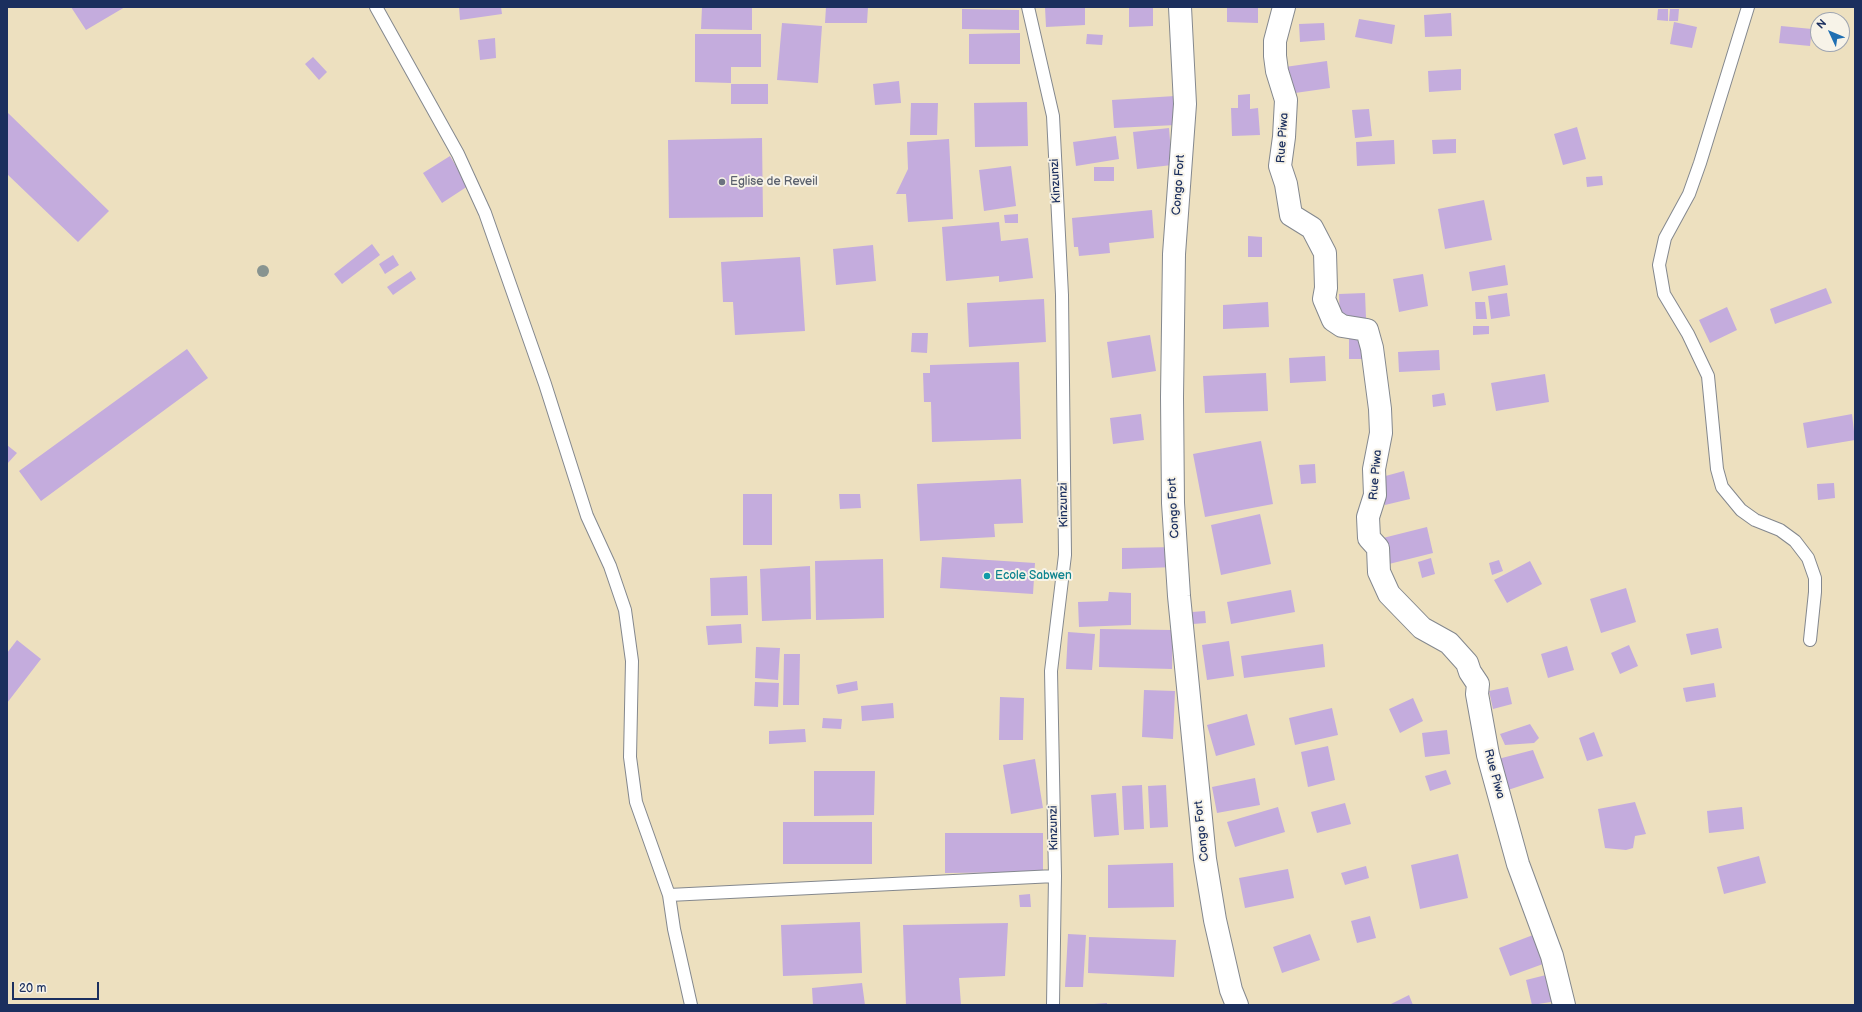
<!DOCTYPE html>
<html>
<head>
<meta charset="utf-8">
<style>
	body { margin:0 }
	#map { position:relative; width:1862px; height:1012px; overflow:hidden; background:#ede0bf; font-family:"Balsamiq Sans",sans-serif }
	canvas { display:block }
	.frame { position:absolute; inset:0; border:8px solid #1b2f5e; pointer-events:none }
	.north { position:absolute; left:1810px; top:12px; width:40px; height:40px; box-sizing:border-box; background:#f7f3e8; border:1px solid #9fa5b1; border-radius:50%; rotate:314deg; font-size:11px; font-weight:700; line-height:16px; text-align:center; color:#1b2f5e }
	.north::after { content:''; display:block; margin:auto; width:14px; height:18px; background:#1f6fb2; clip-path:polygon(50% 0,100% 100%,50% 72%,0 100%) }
	.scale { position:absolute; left:12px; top:982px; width:87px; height:18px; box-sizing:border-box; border:2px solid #1b2f5e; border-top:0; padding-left:5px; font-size:12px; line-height:14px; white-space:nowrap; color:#1b2f5e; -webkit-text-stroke:3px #f7f3e8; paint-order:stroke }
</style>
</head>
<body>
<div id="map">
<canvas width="1862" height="1012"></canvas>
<div class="frame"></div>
<div class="north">N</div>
<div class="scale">20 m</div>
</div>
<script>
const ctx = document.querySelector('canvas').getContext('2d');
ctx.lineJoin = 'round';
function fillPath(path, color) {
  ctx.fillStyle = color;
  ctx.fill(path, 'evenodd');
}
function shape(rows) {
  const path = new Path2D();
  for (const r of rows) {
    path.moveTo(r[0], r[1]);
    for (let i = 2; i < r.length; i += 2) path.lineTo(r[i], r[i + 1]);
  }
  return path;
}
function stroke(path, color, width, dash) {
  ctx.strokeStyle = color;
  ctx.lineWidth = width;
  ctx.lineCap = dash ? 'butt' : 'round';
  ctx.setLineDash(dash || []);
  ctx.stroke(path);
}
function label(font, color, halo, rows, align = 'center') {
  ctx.font = font + ' "Balsamiq Sans",sans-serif';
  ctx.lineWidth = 4;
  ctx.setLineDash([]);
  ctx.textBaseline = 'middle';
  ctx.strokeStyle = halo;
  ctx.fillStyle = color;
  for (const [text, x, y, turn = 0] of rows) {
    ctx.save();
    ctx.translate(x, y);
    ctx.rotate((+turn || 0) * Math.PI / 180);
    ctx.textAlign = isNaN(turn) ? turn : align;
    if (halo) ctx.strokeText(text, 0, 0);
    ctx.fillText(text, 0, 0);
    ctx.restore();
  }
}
const building = shape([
	[71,7,125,7,86,30],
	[459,7,501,7,502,14,460,20],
	[702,7,752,7,752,30,701,29],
	[826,7,868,7,867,23,825,23],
	[1045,7,1085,7,1085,25,1046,27],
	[1129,7,1153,7,1153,26,1129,27],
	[1227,7,1258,7,1258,23,1227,22],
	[962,9,1019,10,1019,30,962,29],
	[1658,9,1668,9,1668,21,1657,20],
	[1670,9,1679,9,1678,21,1669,21],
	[1451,13,1452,36,1425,37,1424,15],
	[1359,19,1395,25,1392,44,1355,37],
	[1674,22,1697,27,1692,48,1670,44],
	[782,23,822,26,818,83,777,80],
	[1324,23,1325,40,1300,42,1299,24],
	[1781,26,1812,29,1810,46,1779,43],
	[1020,33,1020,64,969,64,969,34],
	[695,34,761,34,761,67,731,67,731,83,695,82],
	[1087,34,1103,35,1102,45,1086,44],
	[495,38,496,58,480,60,478,40],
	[313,57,327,72,319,80,305,64],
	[1327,61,1330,88,1288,94,1285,67],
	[1461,69,1461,90,1429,92,1428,71],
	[899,81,901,103,875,105,873,84],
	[731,84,768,84,768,104,731,104],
	[1250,94,1250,109,1258,108,1260,135,1232,136,1231,108,1238,108,1238,95],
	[1175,96,1176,125,1114,128,1112,100],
	[1027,102,1028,146,975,147,974,103],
	[911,103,938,103,937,135,910,135],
	[1369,109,1372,136,1355,138,1352,110],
	[7,112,109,211,78,242,7,174],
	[1577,127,1586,159,1563,165,1554,134],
	[1169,128,1172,165,1137,169,1133,132],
	[1116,136,1119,159,1076,166,1073,142],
	[762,138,763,217,669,218,668,140],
	[949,139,953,219,908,222,906,194,896,194,908,169,907,142],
	[1456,139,1456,153,1433,154,1432,140],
	[1394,140,1395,164,1357,166,1356,142],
	[450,156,468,186,442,203,423,173],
	[1011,166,1016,206,984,211,979,170],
	[1094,167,1114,167,1114,181,1094,181],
	[1602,176,1603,185,1587,187,1586,177],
	[1484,200,1492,240,1445,249,1438,209],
	[1152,210,1154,238,1109,243,1110,253,1079,256,1078,247,1074,247,1072,218],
	[1018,214,1018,223,1005,223,1004,215],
	[999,222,1001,241,1028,238,1033,278,999,282,999,276,946,281,942,227],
	[1248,236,1262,237,1262,257,1248,257],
	[372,244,380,255,342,284,334,274],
	[873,245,876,281,836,285,833,249],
	[393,255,399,265,385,274,379,264],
	[800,257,805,331,735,335,733,302,723,302,721,262],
	[1505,265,1508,285,1472,291,1469,272],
	[411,271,416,279,393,295,387,287],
	[1423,274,1428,306,1399,312,1393,279],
	[1826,288,1832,303,1775,324,1770,309],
	[1365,293,1366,318,1340,319,1339,294],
	[1507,293,1510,316,1491,319,1488,296],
	[1044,299,1046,342,969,347,967,303],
	[1268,302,1269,327,1223,329,1223,305],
	[1475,302,1485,302,1487,319,1476,319],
	[1727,307,1737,330,1710,343,1699,320],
	[1473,326,1489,326,1489,334,1473,335],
	[912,333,928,333,927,353,911,352],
	[1150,335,1156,371,1112,378,1107,342],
	[1366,338,1367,359,1349,359,1349,339],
	[187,349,208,378,41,501,19,471],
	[1439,350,1440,370,1399,372,1398,352],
	[1325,356,1326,381,1290,383,1289,358],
	[1019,362,1021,439,932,442,931,402,924,402,923,373,930,373,930,365],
	[1266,373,1268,411,1205,413,1203,376],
	[1545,374,1549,402,1496,411,1491,383],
	[1444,393,1446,405,1433,407,1432,395],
	[1141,414,1144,440,1113,444,1110,418],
	[1852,414,1855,440,1807,448,1803,423],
	[1261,441,1273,504,1205,517,1193,454],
	[7,445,17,453,7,464],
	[1315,464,1316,483,1301,484,1299,465],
	[1404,471,1410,499,1385,505,1378,478],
	[1021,479,1023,523,994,524,995,537,920,541,917,484],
	[1834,483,1835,498,1818,500,1817,484],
	[743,494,772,494,772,545,743,545],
	[839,494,860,494,861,508,840,509],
	[1260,514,1271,564,1221,575,1211,525],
	[1427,527,1433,553,1389,564,1383,538],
	[1175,547,1175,567,1122,569,1122,548],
	[942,557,1035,563,1033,594,940,588],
	[1431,558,1435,574,1422,578,1418,562],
	[883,559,884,618,816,620,815,561],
	[1499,560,1503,571,1492,575,1489,563],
	[1530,561,1542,584,1507,603,1494,580],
	[810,566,811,619,762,621,760,569],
	[747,576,748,615,711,616,710,578],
	[1626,588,1636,622,1601,633,1590,599],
	[1291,590,1295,612,1231,624,1227,602],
	[1109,592,1131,593,1131,625,1079,627,1078,602,1108,601],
	[1205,611,1206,623,1193,624,1192,612],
	[741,624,742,643,708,645,706,626],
	[1718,628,1722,648,1691,655,1686,634],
	[1100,629,1173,630,1172,669,1099,667],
	[1068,632,1095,634,1092,670,1066,669],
	[17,640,41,659,7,703,7,653],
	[1229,641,1234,676,1207,680,1202,645],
	[1323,644,1325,667,1244,678,1241,656],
	[1629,645,1638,666,1620,674,1611,653],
	[1567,646,1574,670,1548,678,1541,654],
	[756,647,780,648,778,680,755,678],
	[784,654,800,654,799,705,783,705],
	[857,681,858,690,838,694,836,685],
	[755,682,779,683,778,707,754,706],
	[1714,683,1716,697,1686,702,1683,688],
	[1508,687,1512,704,1493,709,1489,691],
	[1144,690,1175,691,1173,739,1142,737],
	[1000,697,1024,698,1023,740,999,740],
	[1413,698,1423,721,1400,733,1389,709],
	[893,703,894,718,862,721,861,706],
	[1332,708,1338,735,1295,745,1289,718],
	[1247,714,1255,745,1216,756,1207,725],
	[823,718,842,719,841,729,822,728],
	[1530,724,1539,738,1534,743,1505,745,1500,734],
	[805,729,806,742,769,744,769,731],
	[1447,730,1450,754,1425,757,1422,733],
	[1594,732,1603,756,1587,761,1579,738],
	[1328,746,1335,780,1308,787,1301,752],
	[1533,750,1544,778,1508,790,1498,759],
	[1035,759,1043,808,1011,814,1003,765],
	[1446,770,1451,784,1430,791,1425,776],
	[814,771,875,771,874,815,814,816],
	[1255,778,1260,805,1217,813,1212,787],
	[1142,785,1144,829,1124,830,1122,786],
	[1166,785,1168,827,1150,828,1148,786],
	[1116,793,1119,835,1094,837,1091,795],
	[1635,802,1646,834,1635,836,1633,848,1626,850,1605,848,1598,809],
	[1345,803,1351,824,1317,833,1311,812],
	[1278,807,1285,832,1235,847,1227,822],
	[1742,807,1744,829,1709,833,1707,811],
	[783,822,872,822,872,864,783,864],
	[945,833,1043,833,1043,872,945,873],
	[1458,854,1468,898,1420,909,1411,865],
	[1759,856,1766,883,1724,894,1717,867],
	[1173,863,1174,907,1108,908,1108,865],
	[1366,866,1369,878,1345,885,1341,873],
	[1288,869,1294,898,1245,908,1239,878],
	[1030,894,1031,907,1020,907,1019,895],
	[1370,916,1376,938,1357,943,1351,921],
	[860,922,862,973,783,976,781,925],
	[1008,923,1005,976,959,978,961,1005,906,1005,903,925],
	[1068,934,1086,935,1083,987,1065,987],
	[1310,934,1320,960,1282,973,1273,947],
	[1533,935,1543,964,1510,976,1499,948],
	[1089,937,1176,940,1174,977,1088,973],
	[1550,974,1557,1001,1532,1005,1526,980],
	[862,983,865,1005,813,1005,812,988],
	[1409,995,1413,1005,1389,1005],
	[1107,1003,1107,1005,1094,1005,1094,1004]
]);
const lane = shape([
	[376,7,458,154,485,213,545,384,587,516,610,566,625,610,632,661,630,757,636,802,669,895,674,929,691,1005],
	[1028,7,1053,116,1062,295,1065,555,1051,671,1055,876,1053,1005],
	[1748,7,1700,163,1689,194,1665,238,1659,265,1664,294,1688,334,1708,376,1717,469,1722,487,1741,510,1755,520,1780,530,1795,541,1808,558,1815,578,1815,592,1810,640],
	[669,895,1055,876]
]);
const street = shape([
	[1180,7,1185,104,1174,254,1172,397,1173,503,1179,596,1205,859,1215,920,1231,990,1237,1005],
	[1284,7,1275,41,1275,56,1277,71,1286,100,1284,137,1280,166,1286,184,1291,215,1312,228,1325,253,1326,288,1324,299,1333,320,1342,326,1367,330,1372,348,1380,409,1381,433,1374,469,1375,495,1368,517,1369,538,1378,548,1379,572,1389,594,1422,628,1449,643,1467,663,1470,672,1478,684,1477,694,1488,755,1518,864,1552,956,1564,1005]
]);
const trees = [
	[263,271]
];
const markers = [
	[722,182,4,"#6b7280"],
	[987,576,4,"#0f9aa8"]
];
const streetNames = [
	["Rue Piwa",1283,138,-86],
	["Kinzunzi",1056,181,-93],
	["Congo Fort",1179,185,-86],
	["Rue Piwa",1376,475,-85],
	["Kinzunzi",1064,505,-91],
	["Congo Fort",1174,508,-93],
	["Rue Piwa",1494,774,75],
	["Kinzunzi",1054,828,-91],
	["Congo Fort",1202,831,-96]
];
const worshipNames = [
	["Eglise de Reveil",730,182]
];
const cultureNames = [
	["Ecole Sabwen",995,576]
];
fillPath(building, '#c4acdd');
stroke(lane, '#84888e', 14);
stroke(street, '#84888e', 24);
stroke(lane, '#fff', 12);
stroke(street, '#fff', 22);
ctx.fillStyle = '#889490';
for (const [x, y] of trees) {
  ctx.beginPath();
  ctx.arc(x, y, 6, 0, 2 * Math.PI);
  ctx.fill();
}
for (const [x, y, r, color] of markers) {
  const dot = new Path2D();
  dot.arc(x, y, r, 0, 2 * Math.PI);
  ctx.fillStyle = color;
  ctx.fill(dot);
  stroke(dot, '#f7f3e8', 1.5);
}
label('12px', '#1b2f5e', '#f7f3e8', streetNames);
label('12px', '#5b616d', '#f7f3e8', worshipNames, 'left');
label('12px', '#0d838f', '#f7f3e8', cultureNames, 'left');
</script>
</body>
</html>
